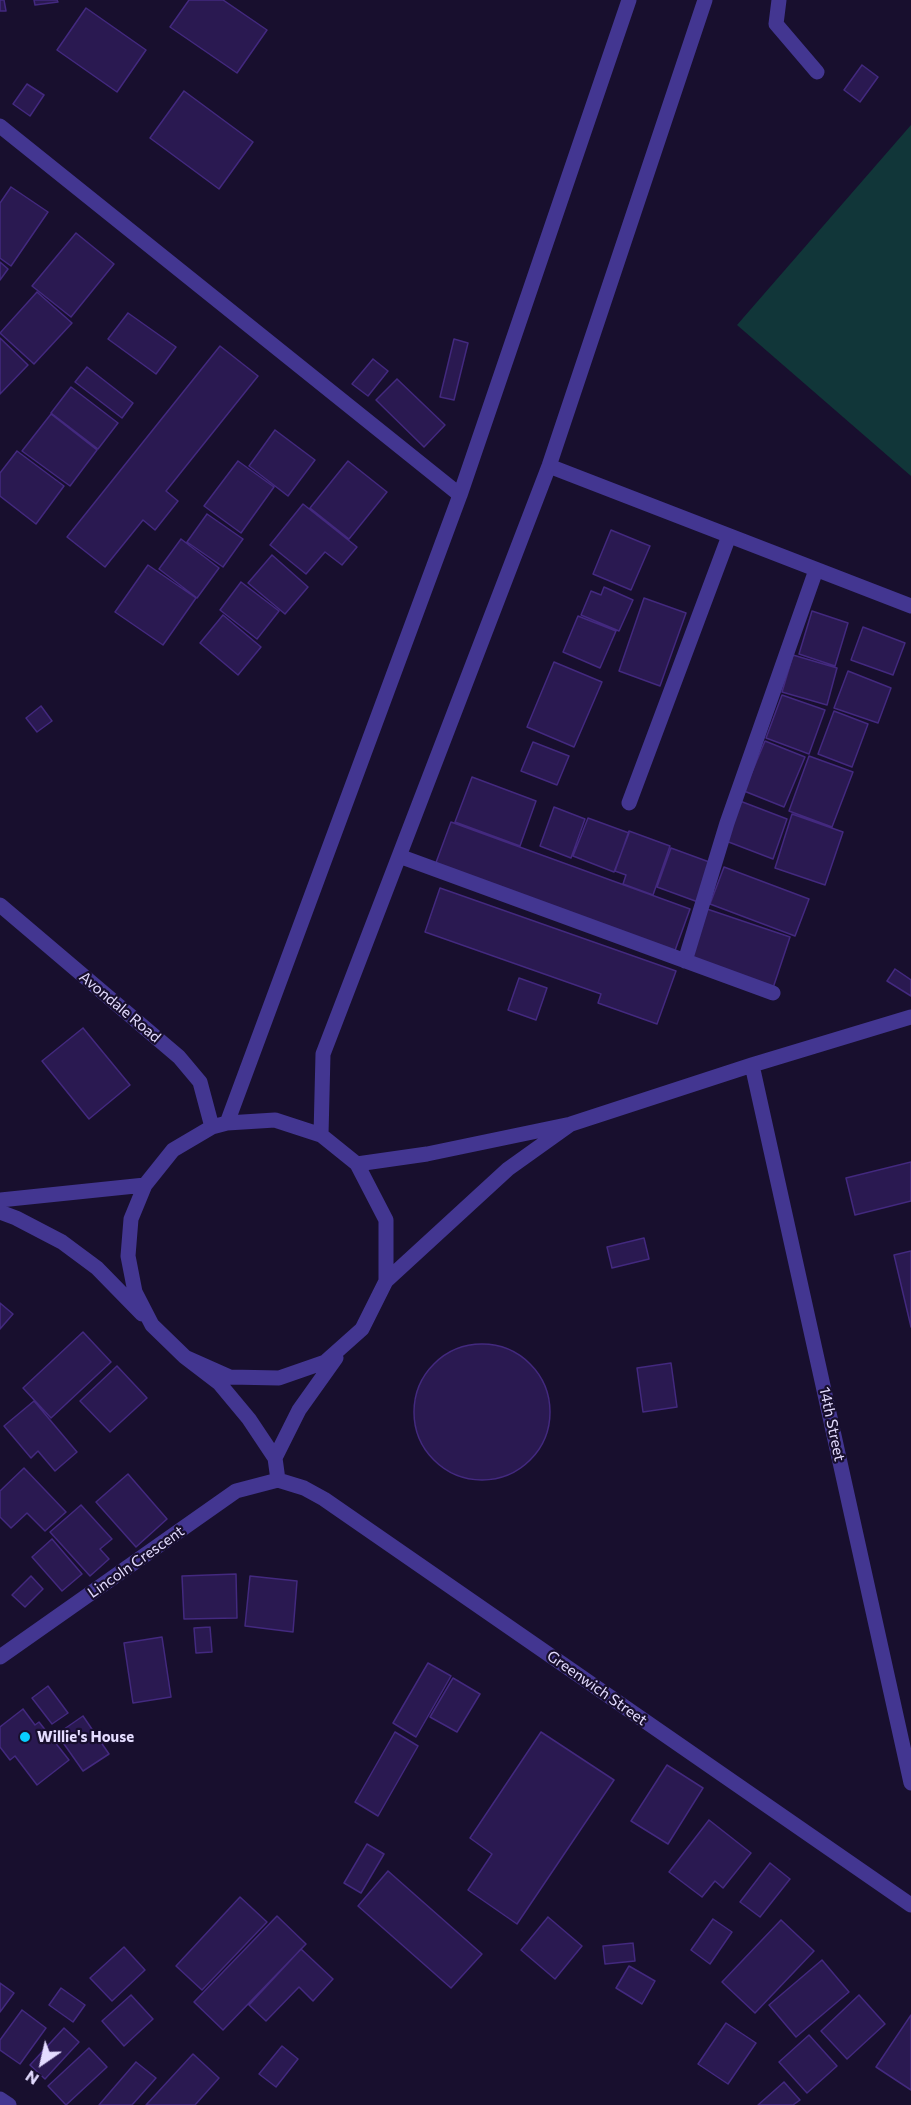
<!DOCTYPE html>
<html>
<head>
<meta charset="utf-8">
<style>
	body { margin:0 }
	#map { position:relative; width:911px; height:2105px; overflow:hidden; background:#180f2e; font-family:Commissioner,sans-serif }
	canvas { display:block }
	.north { position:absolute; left:12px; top:2033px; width:60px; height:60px; -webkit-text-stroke:4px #180f2e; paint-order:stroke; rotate:214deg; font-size:16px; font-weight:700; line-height:24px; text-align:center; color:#e4dcff }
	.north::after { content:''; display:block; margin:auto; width:21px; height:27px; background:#e4dcff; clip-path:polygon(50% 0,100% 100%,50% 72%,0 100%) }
</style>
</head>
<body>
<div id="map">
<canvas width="911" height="2105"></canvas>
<div class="north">N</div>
</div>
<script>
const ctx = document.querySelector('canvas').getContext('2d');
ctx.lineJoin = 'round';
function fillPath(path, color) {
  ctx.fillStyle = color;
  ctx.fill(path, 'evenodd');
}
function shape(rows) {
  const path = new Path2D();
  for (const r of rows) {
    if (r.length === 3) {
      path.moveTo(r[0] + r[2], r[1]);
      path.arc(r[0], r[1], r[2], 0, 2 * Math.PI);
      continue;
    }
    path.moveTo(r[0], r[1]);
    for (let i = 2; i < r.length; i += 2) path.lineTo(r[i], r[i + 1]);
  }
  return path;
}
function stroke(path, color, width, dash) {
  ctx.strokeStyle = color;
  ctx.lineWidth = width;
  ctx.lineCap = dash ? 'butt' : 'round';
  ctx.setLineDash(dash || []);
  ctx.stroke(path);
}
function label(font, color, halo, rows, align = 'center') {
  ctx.font = font + ' Commissioner,sans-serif';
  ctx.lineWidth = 4.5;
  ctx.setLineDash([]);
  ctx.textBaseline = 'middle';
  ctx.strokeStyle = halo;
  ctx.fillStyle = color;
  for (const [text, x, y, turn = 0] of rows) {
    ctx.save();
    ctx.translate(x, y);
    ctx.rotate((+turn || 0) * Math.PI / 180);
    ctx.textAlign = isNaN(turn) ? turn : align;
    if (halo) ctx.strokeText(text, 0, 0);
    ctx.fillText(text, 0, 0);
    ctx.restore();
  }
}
const green = shape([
	[911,125,911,476,737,325]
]);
const building = shape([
	[0,0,4,0,6,11,0,11,0,0],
	[34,0,57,0,58,2,35,5,34,0],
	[189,0,223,0,267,30,237,73,170,27,189,0],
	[86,8,146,50,117,92,57,50,86,8],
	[862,65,878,77,860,102,844,90,862,65],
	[27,84,44,95,30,116,13,104,27,84],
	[184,91,253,142,219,189,150,138,184,91],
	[11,187,48,212,11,266,0,258,0,203,11,187],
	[76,233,114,264,71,317,32,286,76,233],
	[0,262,8,269,0,280,0,262],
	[37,292,72,323,34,364,0,333,37,292],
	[128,313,176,347,156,374,108,339,128,313],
	[0,338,28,365,0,394,0,338],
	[454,339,468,343,454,400,440,397,454,339],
	[220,346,258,376,166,491,178,501,155,530,143,520,105,567,67,537,220,346],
	[373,359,388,371,368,396,352,384,373,359],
	[87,367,133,403,122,418,75,382,87,367],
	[397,379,445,425,424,447,376,400,397,379],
	[71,387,118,423,98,449,51,413,71,387],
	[51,414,97,450,70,486,22,451,51,414],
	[275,430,315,460,288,496,249,466,275,430],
	[17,451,64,486,36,524,0,496,0,473,17,451],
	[238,461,274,487,241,533,204,506,238,461],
	[348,461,387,492,349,539,310,508,348,461],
	[303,504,357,547,342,565,325,552,306,574,270,545,303,504],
	[207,514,243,539,223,567,187,542,207,514],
	[611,530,650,546,631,590,593,574,611,530],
	[181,539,219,568,197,598,159,569,181,539],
	[272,555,308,587,285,614,248,583,272,555],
	[148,565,196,598,163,645,115,612,148,565],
	[241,582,279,611,257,639,220,610,241,582],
	[604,587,633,600,619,631,581,615,591,591,601,595,604,587],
	[644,598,686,613,660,686,619,671,644,598],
	[812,611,848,623,835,666,799,654,812,611],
	[223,615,261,647,238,675,200,643,223,615],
	[578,616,616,631,600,668,563,652,578,616],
	[863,627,905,643,893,675,851,660,863,627],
	[793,655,837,668,827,705,782,692,793,655],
	[554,662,602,682,574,747,527,727,554,662],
	[848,671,891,688,878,723,834,708,848,671],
	[782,695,825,710,809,754,766,738,782,695],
	[41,706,52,721,37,732,26,718,41,706],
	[834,711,868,724,852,767,818,754,834,711],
	[765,741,805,757,784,807,744,791,765,741],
	[533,742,569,756,557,785,521,771,533,742],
	[809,756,853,772,832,827,789,811,809,756],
	[472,777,536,801,520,846,455,822,472,777],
	[740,801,787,819,773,859,726,841,740,801],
	[554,807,585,819,571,858,540,846,554,807],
	[792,814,843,832,825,885,775,868,792,814],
	[588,818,629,833,614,872,573,856,588,818],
	[451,822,690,909,673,956,434,868,451,822],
	[629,831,670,846,653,895,623,884,626,875,615,871,629,831],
	[671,848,712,863,698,902,657,887,671,848],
	[724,867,809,899,795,936,710,904,724,867],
	[440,888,676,971,657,1024,598,1003,601,994,425,932,440,888],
	[704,908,790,937,773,988,687,959,704,908],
	[895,969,911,980,911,996,887,981,895,969],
	[519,978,547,988,536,1020,508,1010,519,978],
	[83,1028,130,1085,89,1119,42,1061,83,1028],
	[911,1162,911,1201,855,1215,846,1178,911,1162],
	[644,1238,649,1259,612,1268,607,1247,644,1238],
	[911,1251,911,1327,894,1255,911,1251],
	[0,1303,13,1314,0,1329,0,1303],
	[83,1332,111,1362,51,1418,23,1388,83,1332],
	[482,1412,68],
	[671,1363,677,1407,643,1412,637,1368,671,1363],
	[117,1366,147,1398,110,1432,80,1401,117,1366],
	[34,1401,77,1452,55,1471,38,1451,31,1458,4,1426,34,1401],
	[24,1468,66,1512,45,1531,27,1513,11,1528,0,1517,0,1491,24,1468],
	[128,1474,167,1519,136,1547,96,1502,128,1474],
	[81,1505,112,1539,100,1549,109,1559,90,1576,50,1532,81,1505],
	[52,1539,82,1574,62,1591,32,1557,52,1539],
	[236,1574,237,1618,184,1619,182,1576,236,1574],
	[31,1576,43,1589,25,1607,12,1595,31,1576],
	[250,1576,297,1581,293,1632,245,1626,250,1576],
	[210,1627,212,1652,196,1653,194,1628,210,1627],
	[162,1637,171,1697,133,1703,124,1643,162,1637],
	[428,1663,451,1676,416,1737,393,1723,428,1663],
	[453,1678,480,1694,457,1732,430,1717,453,1678],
	[48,1686,68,1713,52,1724,32,1698,48,1686],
	[23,1709,35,1725,39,1722,69,1760,37,1785,15,1756,10,1760,0,1747,0,1727,23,1709],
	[83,1716,109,1754,83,1771,57,1734,83,1716],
	[395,1732,418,1746,378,1816,355,1802,395,1732],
	[541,1732,614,1780,517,1924,468,1890,492,1854,470,1838,541,1732],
	[667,1765,703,1788,668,1844,631,1821,667,1765],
	[709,1820,751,1853,723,1888,715,1881,702,1897,669,1872,709,1820],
	[367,1844,384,1854,361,1893,344,1883,367,1844],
	[770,1863,790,1879,760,1917,740,1902,770,1863],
	[388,1871,482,1954,451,1988,358,1906,388,1871],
	[240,1897,267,1922,202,1990,176,1966,240,1897],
	[277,1916,306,1944,223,2030,194,2002,277,1916],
	[548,1917,582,1946,555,1979,521,1950,548,1917],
	[713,1919,732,1932,710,1964,691,1950,713,1919],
	[781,1920,814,1951,755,2013,722,1982,781,1920],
	[633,1943,635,1961,605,1964,603,1946,633,1943],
	[124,1947,145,1970,112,2001,90,1978,124,1947],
	[301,1949,333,1979,313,2001,299,1987,266,2021,249,2005,301,1949],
	[822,1960,849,1992,796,2037,769,2005,822,1960],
	[629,1966,655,1981,642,2004,616,1988,629,1966],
	[0,1983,14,1993,0,2012,0,1983],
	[61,1988,85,2005,73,2022,49,2005,61,1988],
	[131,1995,153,2019,124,2046,102,2021,131,1995],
	[859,1995,885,2024,847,2059,821,2031,859,1995],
	[22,2010,46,2028,20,2064,0,2050,0,2040,22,2010],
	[911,2015,911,2090,876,2067,911,2015],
	[726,2023,756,2043,728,2084,698,2064,726,2023],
	[64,2028,79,2042,45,2079,30,2065,64,2028],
	[809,2035,837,2066,807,2093,779,2062,809,2035],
	[282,2046,298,2059,276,2087,259,2074,282,2046],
	[89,2048,107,2067,66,2105,48,2086,89,2048],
	[193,2054,219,2078,195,2105,146,2105,193,2054],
	[136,2062,156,2078,132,2105,99,2105,136,2062],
	[784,2082,800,2100,793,2105,758,2105,784,2082]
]);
const service = shape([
	[779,0,776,24,817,72]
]);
const minor = shape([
	[0,126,460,495],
	[549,466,911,606],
	[629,803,729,536],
	[399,856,773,993],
	[0,905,179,1057,200,1082,212,1127],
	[685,961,727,823,816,570],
	[752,1065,911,1783],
	[227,1123,460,495,629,0],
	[571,1124,752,1065,911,1017],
	[321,1135,323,1054,549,466,705,0],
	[357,1164,427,1154,571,1124,508,1169,386,1281],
	[0,1200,145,1185],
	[0,1212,16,1218,62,1242,97,1268,142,1314],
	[185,1357,230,1377,279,1378,325,1362,362,1329,386,1281,386,1220,357,1164,321,1135,275,1120,227,1123,212,1127,173,1150,145,1185,131,1219,128,1256,135,1292,152,1325,185,1357,219,1383,249,1419,275,1458,278,1480],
	[275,1458,299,1410,336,1358],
	[278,1480,304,1488,324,1499,911,1905],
	[0,1657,236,1491,278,1480],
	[0,2099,9,2105]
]);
const markers = [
	[25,1737,6,"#08cdff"]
];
const streetNames = [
	["Avondale Road",120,1007,40],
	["14th Street",832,1424,78],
	["Lincoln Crescent",136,1562,-35],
	["Greenwich Street",597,1688,35]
];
const poiNames = [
	["Willie's House",37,1737]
];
fillPath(green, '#113639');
fillPath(building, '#2a1951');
stroke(building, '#43297f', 1.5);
stroke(service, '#433691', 15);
stroke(minor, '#433691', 15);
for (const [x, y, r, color] of markers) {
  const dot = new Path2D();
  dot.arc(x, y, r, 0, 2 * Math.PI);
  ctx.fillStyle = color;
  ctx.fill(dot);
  stroke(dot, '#180f2e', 2);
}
label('15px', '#e4dcff', '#180f2e', streetNames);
label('bold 15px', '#e4dcff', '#180f2e', poiNames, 'left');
</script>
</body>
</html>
